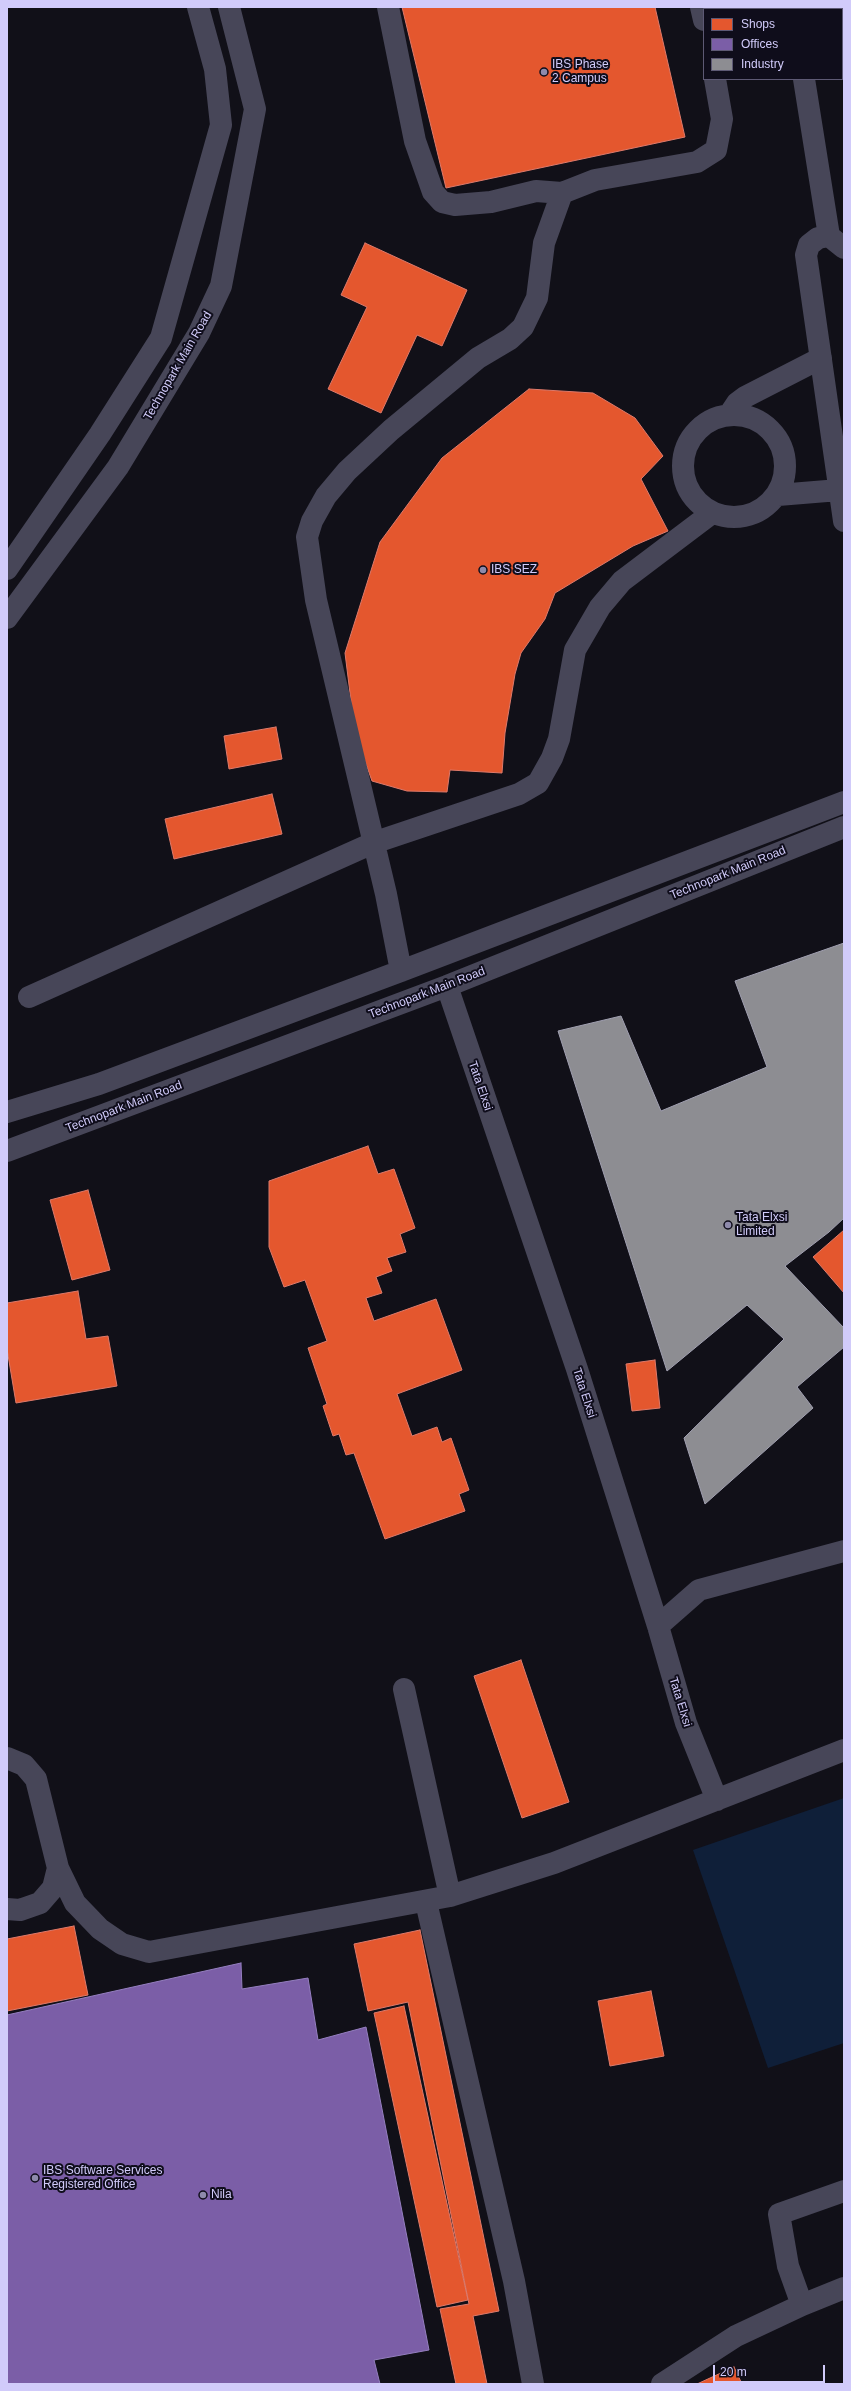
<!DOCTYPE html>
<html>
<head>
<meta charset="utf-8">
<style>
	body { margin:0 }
	#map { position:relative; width:851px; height:2391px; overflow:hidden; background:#111018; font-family:Arial,sans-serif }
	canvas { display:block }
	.frame { position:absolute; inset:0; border:8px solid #d1cbfa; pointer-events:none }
	.legend { position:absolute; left:703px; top:8px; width:140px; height:72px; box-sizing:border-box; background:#0f0d1b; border:1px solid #5d5974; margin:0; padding:5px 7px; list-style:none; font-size:12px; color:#d1cbfa }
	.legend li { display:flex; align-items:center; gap:8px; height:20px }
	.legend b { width:20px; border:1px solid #5d5974 }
	.scale { position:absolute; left:713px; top:2365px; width:112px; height:18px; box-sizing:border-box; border:2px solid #d1cbfa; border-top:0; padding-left:5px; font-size:12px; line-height:14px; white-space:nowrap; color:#d1cbfa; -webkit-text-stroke:3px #0f0d1b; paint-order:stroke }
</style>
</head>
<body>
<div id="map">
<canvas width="851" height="2391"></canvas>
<div class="frame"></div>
<ul class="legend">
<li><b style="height:11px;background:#e4572e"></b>Shops</li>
<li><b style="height:11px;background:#7b5ea7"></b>Offices</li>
<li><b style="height:11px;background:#8d8d92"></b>Industry</li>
</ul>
<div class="scale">20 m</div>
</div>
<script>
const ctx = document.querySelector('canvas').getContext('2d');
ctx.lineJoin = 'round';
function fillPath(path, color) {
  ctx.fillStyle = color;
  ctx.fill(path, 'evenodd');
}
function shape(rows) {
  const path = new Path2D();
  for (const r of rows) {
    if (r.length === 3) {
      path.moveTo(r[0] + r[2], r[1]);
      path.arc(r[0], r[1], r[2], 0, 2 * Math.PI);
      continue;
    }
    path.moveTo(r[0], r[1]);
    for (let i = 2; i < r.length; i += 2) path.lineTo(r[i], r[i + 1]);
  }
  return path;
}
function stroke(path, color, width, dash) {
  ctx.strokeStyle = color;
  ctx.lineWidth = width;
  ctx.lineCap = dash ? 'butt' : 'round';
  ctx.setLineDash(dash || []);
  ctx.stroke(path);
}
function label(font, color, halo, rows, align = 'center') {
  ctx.font = font + ' Arial,sans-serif';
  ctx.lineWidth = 4;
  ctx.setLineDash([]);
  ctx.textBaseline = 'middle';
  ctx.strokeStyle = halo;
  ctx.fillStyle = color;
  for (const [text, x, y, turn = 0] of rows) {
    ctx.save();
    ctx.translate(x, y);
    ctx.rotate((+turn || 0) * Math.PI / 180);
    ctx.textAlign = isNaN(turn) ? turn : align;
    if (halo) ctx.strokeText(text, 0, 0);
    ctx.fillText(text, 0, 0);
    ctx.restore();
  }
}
const water = shape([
	[844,1798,844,2043,768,2068,693,1850]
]);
const shops = shape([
	[402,7,655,7,685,137,446,188,402,7],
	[365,243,467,290,442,346,417,335,381,413,328,389,367,307,341,295,365,243],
	[529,389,593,393,635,418,663,456,641,479,668,531,633,546,555,593,545,619,521,653,515,674,505,733,502,773,450,770,447,792,407,791,372,781,355,733,345,653,380,542,442,458,529,389],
	[276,727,282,759,229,769,224,736,276,727],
	[272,794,282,834,174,859,165,819,272,794],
	[368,1146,378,1174,394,1169,415,1228,400,1234,406,1252,387,1258,392,1271,376,1277,382,1293,366,1298,374,1321,436,1299,462,1370,397,1394,412,1436,437,1427,442,1442,451,1438,469,1490,459,1494,465,1511,385,1539,354,1453,346,1455,339,1434,333,1436,323,1406,327,1404,308,1348,327,1341,305,1280,284,1287,269,1247,269,1181,368,1146],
	[88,1190,110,1270,72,1280,50,1200,88,1190],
	[844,1230,844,1293,813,1257,844,1230],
	[78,1291,86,1339,108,1336,117,1386,16,1403,7,1349,7,1303,78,1291],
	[655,1360,660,1408,632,1411,626,1364,655,1360],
	[521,1660,569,1802,522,1818,474,1676,521,1660],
	[74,1926,88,1995,7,2011,7,1939,74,1926],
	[420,1930,499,2311,473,2316,487,2384,456,2384,440,2309,469,2304,408,2002,368,2011,354,1944,420,1930],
	[651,1991,664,2056,610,2066,598,2001,651,1991],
	[404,2006,468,2300,437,2307,374,2013,404,2006],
	[734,2367,742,2384,697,2384,734,2367]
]);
const offices = shape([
	[241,1963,242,1989,308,1978,318,2040,366,2027,429,2350,374,2360,380,2384,7,2384,7,2015,241,1963]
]);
const industry = shape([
	[844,943,844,1218,829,1232,785,1266,844,1328,844,1347,797,1387,813,1408,705,1504,684,1438,784,1339,747,1305,667,1371,558,1031,621,1016,661,1111,767,1067,735,981,844,943]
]);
const minor = shape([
	[388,7,415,141,433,192,442,202,455,205,491,202,536,191,562,193],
	[701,7,704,20],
	[792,7,792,9],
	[804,79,829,236],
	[844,248,829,236,818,238,809,245,806,255,844,521],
	[734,466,51],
	[729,415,737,403,745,397,821,358],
	[778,495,839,490],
	[7,569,100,434,161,338,221,125,215,69,198,7],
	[7,618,118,467,199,333,221,286,255,109,229,7],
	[401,971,386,894,316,600,307,537,312,521,326,496,347,471,391,430,478,358,510,339,523,327,537,298,544,243,562,193,595,180,697,162,716,150,722,119,715,79],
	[447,986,577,1369,658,1626,686,1723,717,1800],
	[29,997,373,843,519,794,538,783,552,758,559,739,575,650,600,607,622,581,712,513],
	[7,1112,99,1084,401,971,844,802],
	[7,1151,447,986,844,827],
	[658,1626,699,1590,844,1551],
	[404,1689,450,1896],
	[7,1758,24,1765,36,1779,58,1868,75,1903,100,1929,122,1944,149,1952,450,1896,554,1863,844,1750],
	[426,1902,514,2281,533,2384],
	[7,1909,20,1910,40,1903,53,1888,58,1868],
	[802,2305,788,2266,779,2214,844,2191],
	[662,2384,736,2336,802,2305,844,2288]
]);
const markers = [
	[544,72,4,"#8e8aab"],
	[483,570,4,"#8e8aab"],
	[728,1225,4,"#8e8aab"],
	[35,2178,4,"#8e8aab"],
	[203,2195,4,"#8e8aab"]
];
const poiNames = [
	["IBS Phase",552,65],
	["2 Campus",552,79],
	["IBS SEZ",491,570],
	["Tata Elxsi",736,1218],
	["Limited",736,1232],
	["IBS Software Services",43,2171],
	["Registered Office",43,2185],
	["Nila",211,2195]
];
const streetNames = [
	["Technopark Main Road",178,366,-60],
	["Technopark Main Road",728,873,-22],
	["Technopark Main Road",427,993,-21],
	["Tata Elxsi",480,1086,71],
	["Technopark Main Road",124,1107,-21],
	["Tata Elxsi",584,1393,72],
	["Tata Elxsi",680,1702,73]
];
fillPath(water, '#0f1f39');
fillPath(shops, '#e4572e');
stroke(shops, '#de7a6b', 1);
fillPath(offices, '#7b5ea7');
stroke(offices, '#957fc0', 1);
fillPath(industry, '#8d8d92');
stroke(industry, '#a1a0b1', 1);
stroke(minor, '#474658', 22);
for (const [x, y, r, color] of markers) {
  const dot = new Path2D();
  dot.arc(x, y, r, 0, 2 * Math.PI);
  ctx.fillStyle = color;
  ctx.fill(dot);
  stroke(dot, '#0f0d1b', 1.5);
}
label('12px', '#d1cbfa', '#0f0d1b', poiNames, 'left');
label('12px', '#d1cbfa', '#0f0d1b', streetNames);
</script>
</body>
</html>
